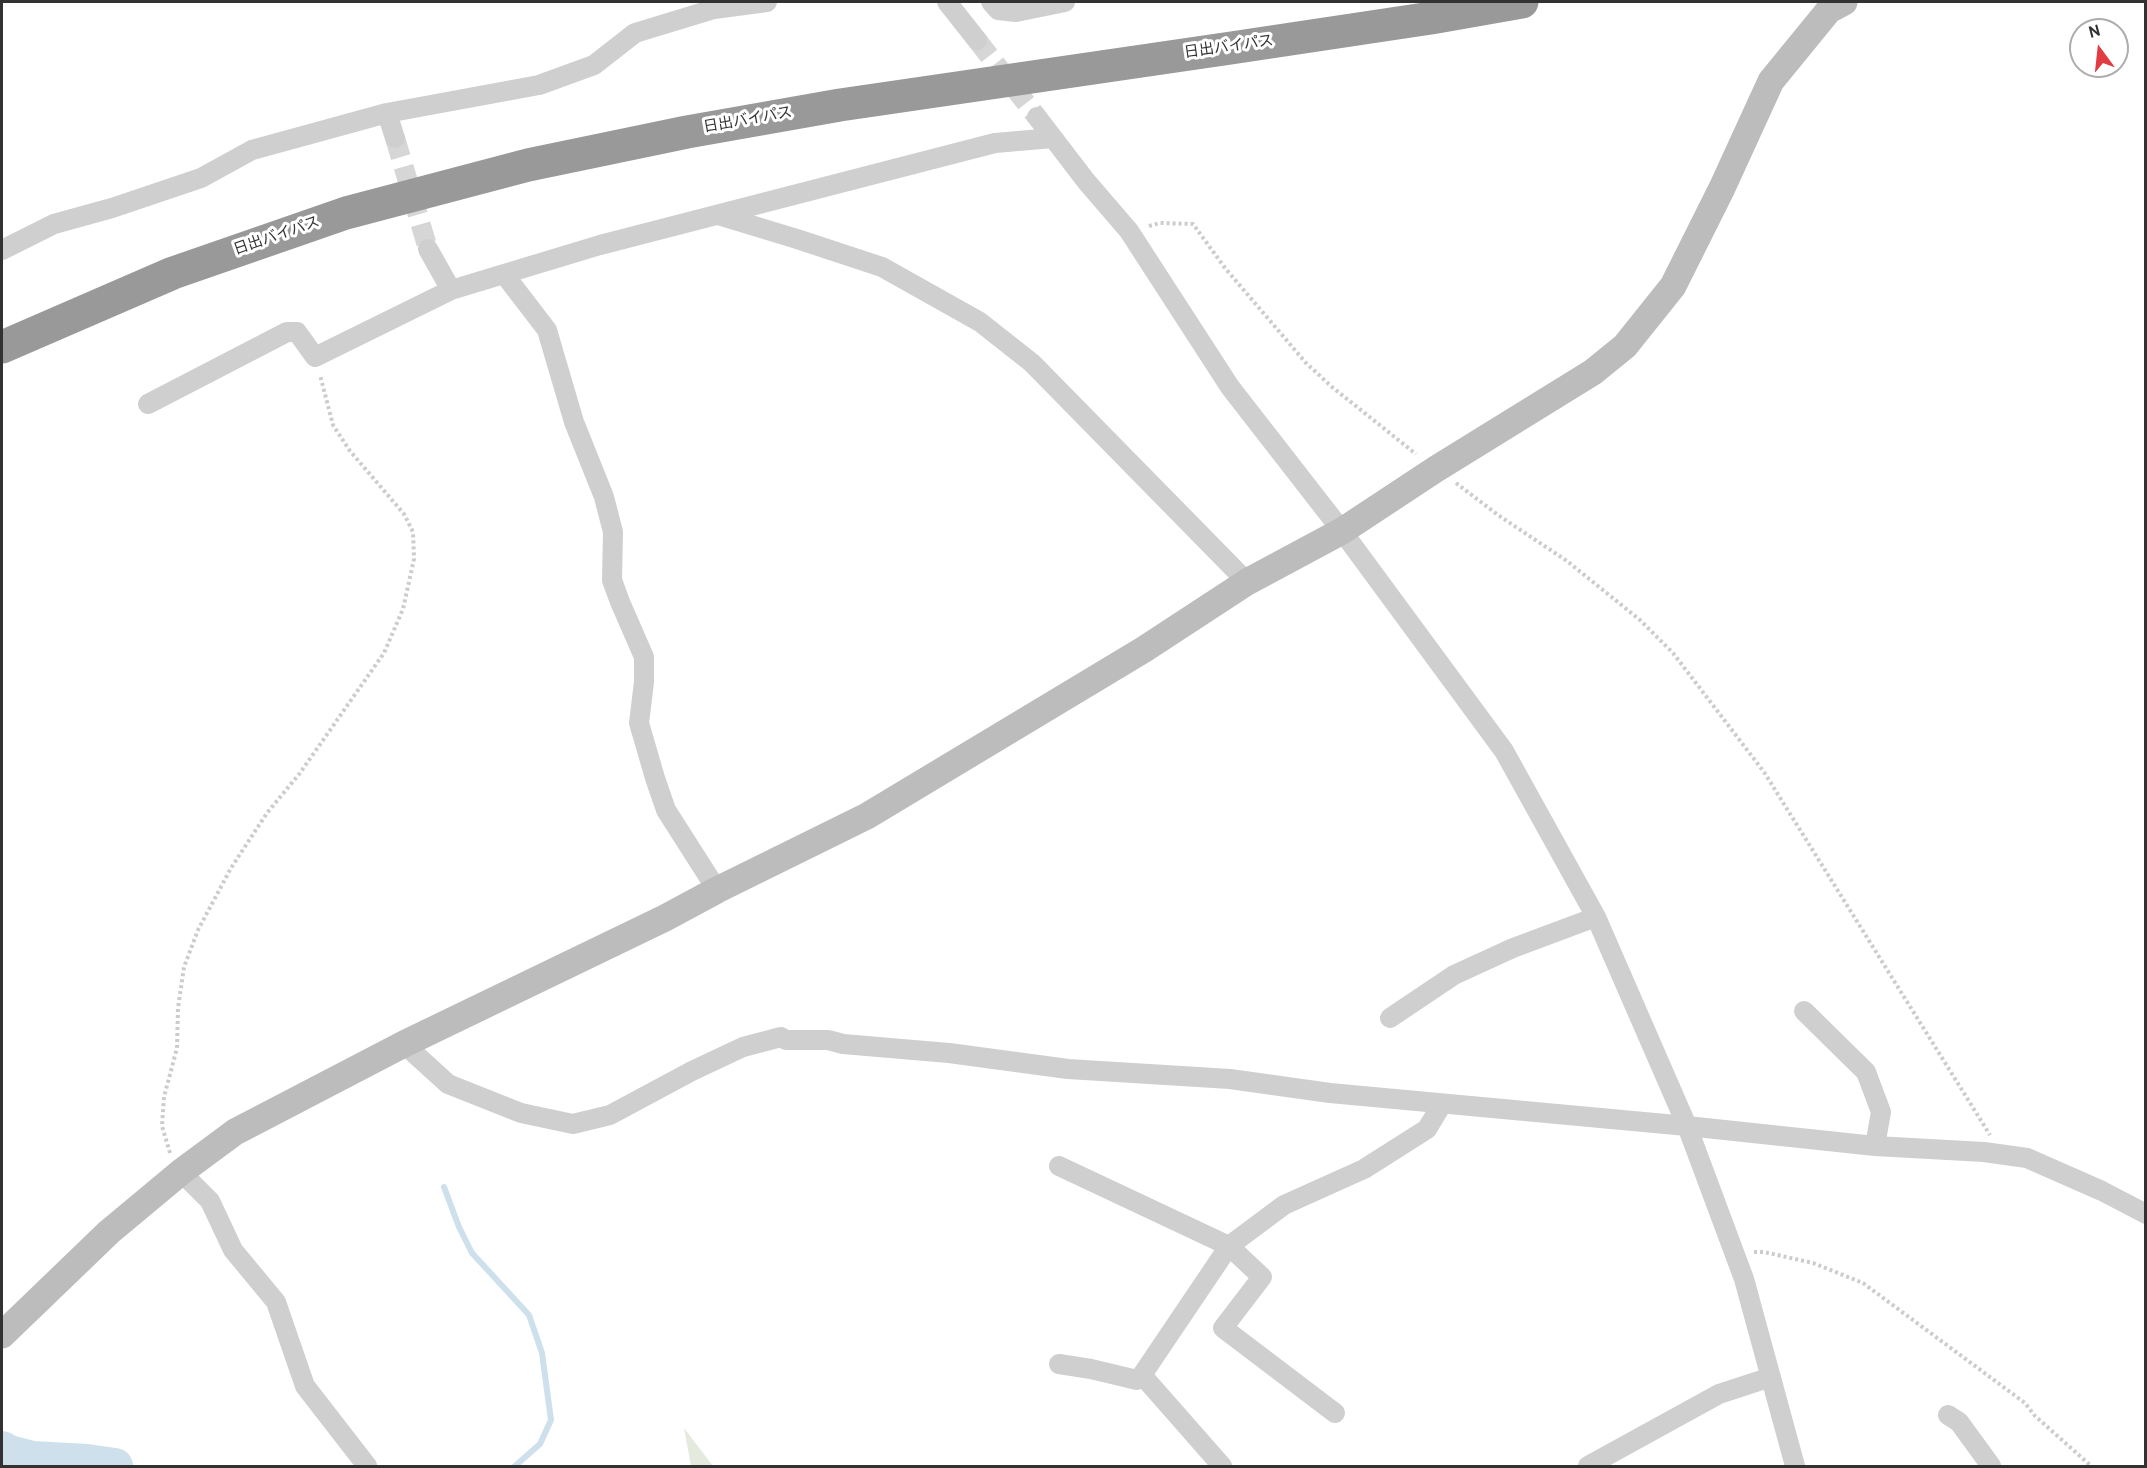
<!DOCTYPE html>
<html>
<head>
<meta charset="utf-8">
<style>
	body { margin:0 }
	#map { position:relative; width:2147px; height:1468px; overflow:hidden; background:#fff; font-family:Overpass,sans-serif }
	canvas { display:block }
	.frame { position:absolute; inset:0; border:3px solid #323232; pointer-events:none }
	.north { position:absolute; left:2069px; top:18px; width:60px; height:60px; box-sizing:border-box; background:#fff; border:2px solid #adadad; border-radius:50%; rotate:345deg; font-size:16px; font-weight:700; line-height:24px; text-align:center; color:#323232 }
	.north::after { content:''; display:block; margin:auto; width:21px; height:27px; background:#e13c42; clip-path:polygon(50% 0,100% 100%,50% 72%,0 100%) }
</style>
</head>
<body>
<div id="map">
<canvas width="2147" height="1468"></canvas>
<div class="frame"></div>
<div class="north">N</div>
</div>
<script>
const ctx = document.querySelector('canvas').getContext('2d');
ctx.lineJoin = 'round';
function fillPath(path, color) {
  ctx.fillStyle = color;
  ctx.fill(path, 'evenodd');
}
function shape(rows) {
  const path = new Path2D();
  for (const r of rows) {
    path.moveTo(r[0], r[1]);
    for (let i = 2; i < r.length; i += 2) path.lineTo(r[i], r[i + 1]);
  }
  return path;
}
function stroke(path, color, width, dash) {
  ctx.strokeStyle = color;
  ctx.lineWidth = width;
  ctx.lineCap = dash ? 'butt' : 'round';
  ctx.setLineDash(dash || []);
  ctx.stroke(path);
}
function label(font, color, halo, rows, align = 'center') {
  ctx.font = font + ' Overpass,"Noto Sans JP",sans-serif';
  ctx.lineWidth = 6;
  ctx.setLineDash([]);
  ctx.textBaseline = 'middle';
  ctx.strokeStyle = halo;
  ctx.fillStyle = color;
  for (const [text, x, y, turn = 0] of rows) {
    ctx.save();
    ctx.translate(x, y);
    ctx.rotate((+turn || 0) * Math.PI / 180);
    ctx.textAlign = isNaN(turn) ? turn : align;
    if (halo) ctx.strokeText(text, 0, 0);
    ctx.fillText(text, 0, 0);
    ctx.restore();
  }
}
const green = shape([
	[684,1428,713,1466,691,1466]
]);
const stream = shape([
	[444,1187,459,1227,472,1253,529,1315,542,1353,551,1420,540,1444,515,1466]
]);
const river = shape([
	[2,1449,9,1453,32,1459,87,1462,115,1466]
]);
const streetTunnel = shape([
	[977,40,1037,117],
	[395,138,428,249]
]);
const path = shape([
	[1149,226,1160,223,1193,224,1225,268,1306,363,1332,387,1416,454],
	[1456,483,1498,515,1567,561,1640,620,1673,653,1764,772,1990,1135],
	[170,1153,162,1126,164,1097,177,1048,178,1008,184,967,198,930,231,868,267,813,300,773,384,653,403,609,414,559,413,532,404,514,350,451,333,425,320,375],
	[1754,1252,1764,1252,1813,1263,1863,1283,2025,1403,2035,1416,2091,1466]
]);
const street = shape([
	[947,2,977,40],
	[991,2,998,10,1016,12,1065,2],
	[387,113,395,138],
	[1037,117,1086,181,1129,231,1230,387,1342,531,1504,751,1596,917,1687,1126,1744,1279,1795,1466],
	[718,215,797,239,882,267,980,322,1032,363,1247,582],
	[428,249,451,290],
	[2,250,54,224,112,208,201,178,252,150,387,113,539,85,594,65,635,33,714,9,767,2],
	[504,274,547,330,574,422,604,497,613,532,612,580,620,602,644,657,644,682,639,723,655,778,666,810,717,890],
	[148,404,287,332,297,332,315,357,451,290,600,245,995,143,1053,138],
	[1804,1011,1866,1072,1881,1112,1875,1146],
	[1390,1018,1454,975,1513,948,1596,917],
	[404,1044,448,1084,521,1113,573,1124,610,1115,692,1071,743,1047,781,1037,786,1040,828,1040,843,1044,949,1053,1068,1069,1230,1079,1330,1093,1687,1126,1875,1146,1984,1152,2027,1158,2102,1191,2146,1214],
	[1059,1166,1229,1246,1142,1375,1222,1466],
	[181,1172,210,1201,233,1250,276,1302,305,1386,367,1466],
	[1059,1364,1091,1369,1137,1380,1142,1375],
	[1335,1413,1223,1328,1262,1277,1229,1246,1284,1205,1364,1169,1427,1129,1442,1104],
	[1948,1415,1959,1422,1991,1466],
	[1588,1466,1719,1394,1771,1377]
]);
const secondary = shape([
	[2,1335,109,1232,181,1172,235,1132,404,1044,665,918,717,890,867,816,1143,650,1247,582,1342,531,1436,469,1593,372,1625,346,1673,286,1722,188,1771,81,1829,10,1844,2]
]);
const highway = shape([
	[2,347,173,273,346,213,528,165,687,132,840,105,1231,48,1431,18,1522,2]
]);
const streetNames = [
	["日出バイパス",1229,48,-8],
	["日出バイパス",748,121,-10],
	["日出バイパス",277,237,-19]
];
fillPath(green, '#e4ebde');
stroke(stream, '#cee0ec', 6);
stroke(river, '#cee0ec', 36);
stroke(streetTunnel, '#d6d6d6', 20, [20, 10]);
stroke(path, '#ccc', 4, [3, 3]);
stroke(street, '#cfcfcf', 20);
stroke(secondary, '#bcbcbc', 27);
stroke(highway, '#999', 33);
label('15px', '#323232', '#fff', streetNames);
</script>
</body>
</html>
